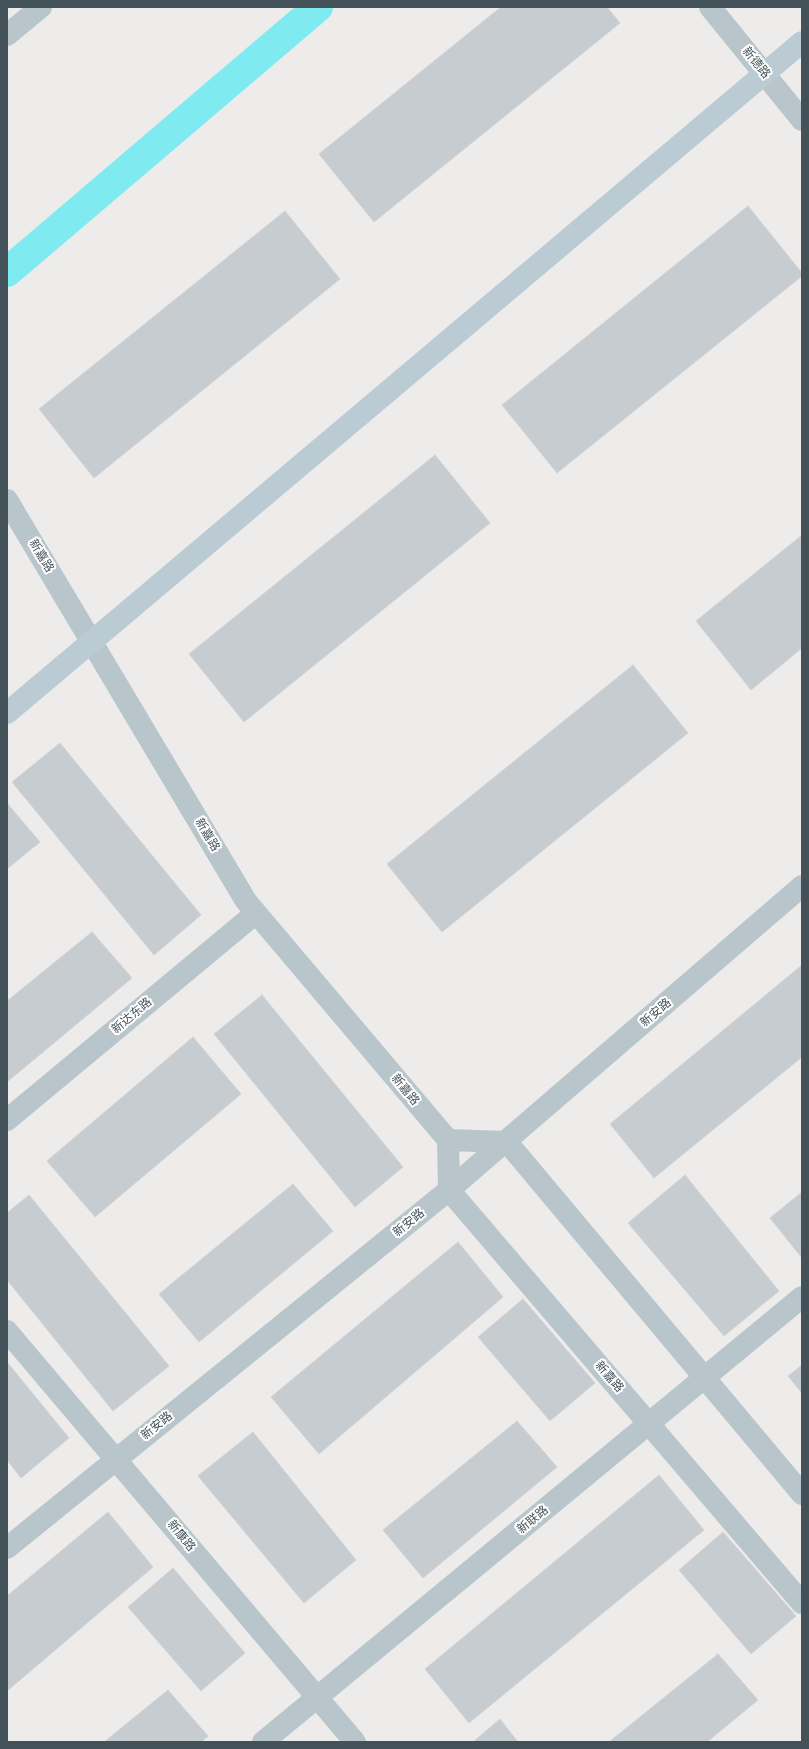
<!DOCTYPE html>
<html>
<head>
<meta charset="utf-8">
<style>
	body { margin:0 }
	#map { position:relative; width:809px; height:1749px; overflow:hidden; background:#eeebeb; font-family:Arial,sans-serif }
	canvas { display:block }
	.frame { position:absolute; inset:0; border:8px solid #435259; pointer-events:none }
</style>
</head>
<body>
<div id="map">
<canvas width="809" height="1749"></canvas>
<div class="frame"></div>
</div>
<script>
const ctx = document.querySelector('canvas').getContext('2d');
ctx.lineJoin = 'round';
function shape(rows) {
  const path = new Path2D();
  for (const r of rows) {
    path.moveTo(r[0], r[1]);
    for (let i = 2; i < r.length; i += 2) path.lineTo(r[i], r[i + 1]);
  }
  return path;
}
function stroke(path, color, width, dash) {
  ctx.strokeStyle = color;
  ctx.lineWidth = width;
  ctx.lineCap = dash ? 'butt' : 'round';
  ctx.setLineDash(dash || []);
  ctx.stroke(path);
}
function fillPath(path, color) {
  ctx.fillStyle = color;
  ctx.fill(path, 'evenodd');
}
function label(font, color, halo, rows, align = 'center') {
  ctx.font = font + ' Arial,"Noto Sans SC",sans-serif';
  ctx.lineWidth = 4;
  ctx.setLineDash([]);
  ctx.textBaseline = 'middle';
  ctx.strokeStyle = halo;
  ctx.fillStyle = color;
  for (const [text, x, y, turn = 0] of rows) {
    ctx.save();
    ctx.translate(x, y);
    ctx.rotate((+turn || 0) * Math.PI / 180);
    ctx.textAlign = isNaN(turn) ? turn : align;
    if (halo) ctx.strokeText(text, 0, 0);
    ctx.fillText(text, 0, 0);
    ctx.restore();
  }
}
const canal = shape([
	[7,272,318,7]
]);
const building = shape([
	[501,7,607,7,620,23,374,222,319,154,501,7],
	[748,206,802,273,802,276,557,473,502,405,748,206],
	[285,211,340,279,94,478,39,409,285,211],
	[435,455,490,523,244,722,189,654,435,455],
	[802,535,802,648,751,690,696,621,802,535],
	[633,665,688,733,442,932,387,864,633,665],
	[60,743,201,915,154,955,12,782,60,743],
	[7,803,40,842,7,869,7,803],
	[92,932,132,978,7,1082,7,1001,92,932],
	[802,965,802,1057,654,1178,610,1124,802,965],
	[262,995,403,1167,355,1207,214,1034,262,995],
	[193,1037,241,1094,95,1217,47,1161,193,1037],
	[685,1175,779,1291,724,1336,628,1223,685,1175],
	[293,1184,333,1231,199,1342,159,1294,293,1184],
	[802,1192,802,1258,770,1218,802,1192],
	[29,1195,169,1366,113,1411,7,1280,7,1213,29,1195],
	[458,1242,503,1297,319,1454,271,1397,458,1242],
	[523,1299,595,1383,550,1421,478,1337,523,1299],
	[7,1362,69,1438,21,1478,7,1460,7,1362],
	[802,1365,802,1393,788,1376,802,1365],
	[517,1421,557,1467,423,1578,383,1530,517,1421],
	[253,1432,356,1560,304,1603,198,1476,253,1432],
	[659,1475,704,1530,469,1723,425,1669,659,1475],
	[108,1512,153,1567,7,1691,7,1596,108,1512],
	[723,1532,796,1616,751,1654,679,1570,723,1532],
	[173,1568,245,1653,201,1691,128,1607,173,1568],
	[718,1654,758,1700,707,1742,609,1742,718,1654],
	[168,1690,208,1736,201,1742,104,1742,168,1690],
	[500,1719,518,1742,473,1742,500,1719]
]);
const street = shape([
	[710,7,802,120],
	[7,35,41,7],
	[7,500,246,901,448,1140,449,1190,802,1603],
	[7,1120,256,913],
	[448,1140,507,1142,802,1494],
	[7,1331,355,1742],
	[7,1548,449,1190,802,886],
	[263,1742,802,1297]
]);
const secondary = shape([
	[7,713,802,42]
]);
const streetNames = [
	["新德路",756,63,51],
	["新嘉路",41,556,59],
	["新嘉路",207,835,59],
	["新安路",656,1013,-41],
	["新达东路",132,1016,-40],
	["新嘉路",405,1090,50],
	["新安路",409,1223,-39],
	["新嘉路",609,1377,49],
	["新安路",157,1426,-39],
	["新联路",533,1520,-40],
	["新康路",181,1536,50]
];
stroke(canal, '#7febf0', 30);
fillPath(building, '#c7ccd1');
stroke(building, '#cfd3d8', 1);
stroke(street, '#b8c6cc', 22);
stroke(secondary, '#bacbd4', 22);
label('12px', '#435259', '#fff', streetNames);
</script>
</body>
</html>
